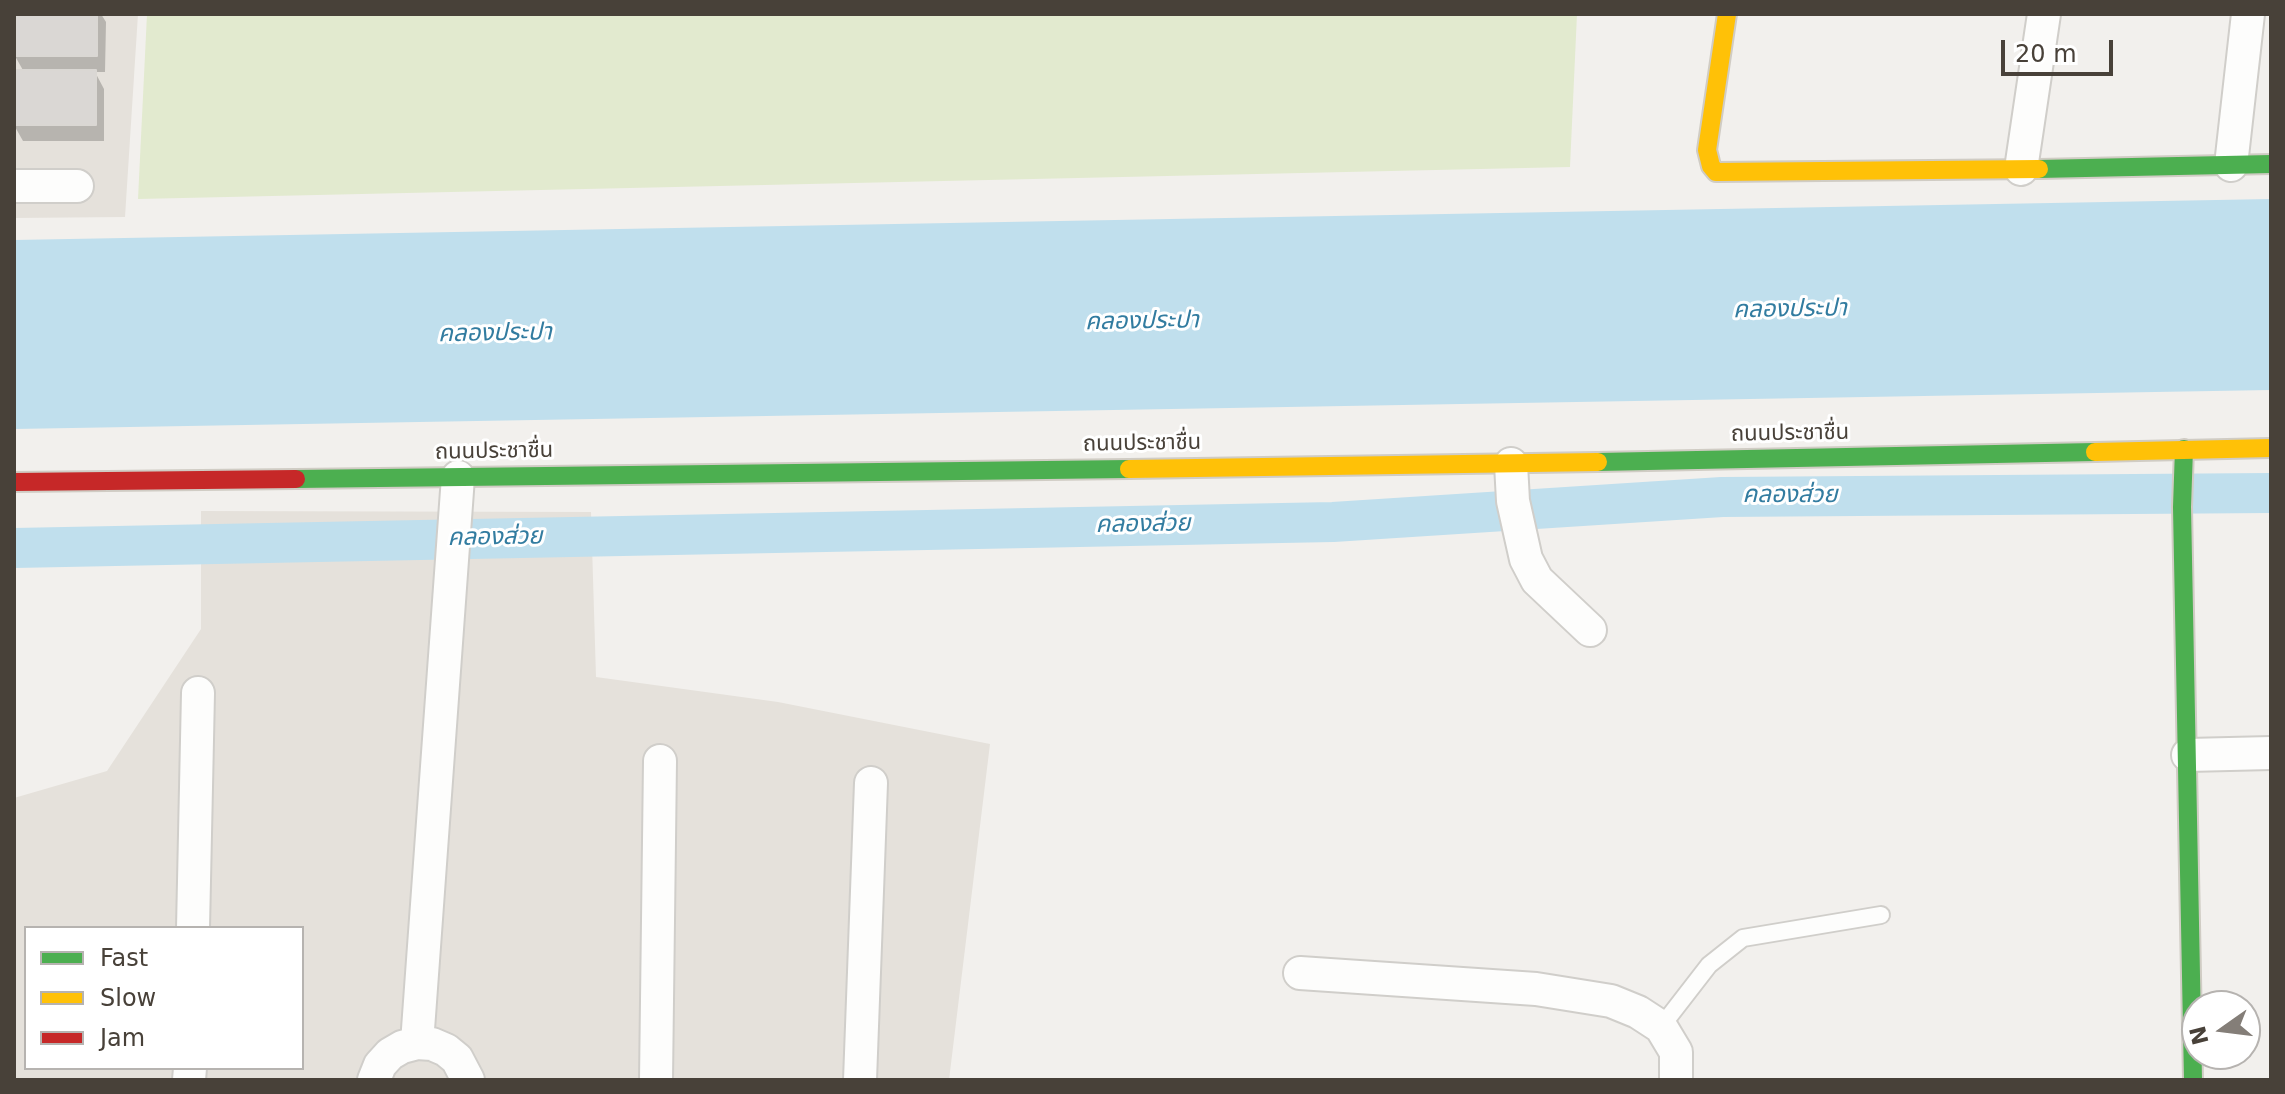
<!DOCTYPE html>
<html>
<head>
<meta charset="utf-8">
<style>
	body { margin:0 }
	#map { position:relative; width:2285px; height:1094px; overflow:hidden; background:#f2f0ed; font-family:"DejaVu Sans",sans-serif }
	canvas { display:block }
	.frame { position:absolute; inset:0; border:16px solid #484139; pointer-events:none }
	.legend { position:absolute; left:24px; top:926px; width:280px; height:144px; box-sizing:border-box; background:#fff; border:2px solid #b6b3b0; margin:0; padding:10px 14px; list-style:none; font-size:24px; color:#484139 }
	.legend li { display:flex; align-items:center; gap:16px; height:40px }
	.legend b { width:40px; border:2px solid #b6b3b0 }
	.north { position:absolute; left:2181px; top:990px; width:80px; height:80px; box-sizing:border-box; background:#fff; border:2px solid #b6b3b0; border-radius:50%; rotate:256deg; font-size:22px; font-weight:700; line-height:32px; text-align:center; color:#484139 }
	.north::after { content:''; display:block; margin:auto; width:28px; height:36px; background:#847e78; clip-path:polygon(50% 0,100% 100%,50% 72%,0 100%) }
	.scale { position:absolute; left:2001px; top:40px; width:112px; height:36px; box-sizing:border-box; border:4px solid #484139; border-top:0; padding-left:10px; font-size:24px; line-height:28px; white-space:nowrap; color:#484139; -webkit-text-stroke:6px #fff; paint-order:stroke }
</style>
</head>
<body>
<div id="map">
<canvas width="2285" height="1094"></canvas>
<div class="frame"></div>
<ul class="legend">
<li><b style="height:10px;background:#4caf50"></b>Fast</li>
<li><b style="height:10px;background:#ffc107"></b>Slow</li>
<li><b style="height:10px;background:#c62828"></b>Jam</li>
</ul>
<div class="north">N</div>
<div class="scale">20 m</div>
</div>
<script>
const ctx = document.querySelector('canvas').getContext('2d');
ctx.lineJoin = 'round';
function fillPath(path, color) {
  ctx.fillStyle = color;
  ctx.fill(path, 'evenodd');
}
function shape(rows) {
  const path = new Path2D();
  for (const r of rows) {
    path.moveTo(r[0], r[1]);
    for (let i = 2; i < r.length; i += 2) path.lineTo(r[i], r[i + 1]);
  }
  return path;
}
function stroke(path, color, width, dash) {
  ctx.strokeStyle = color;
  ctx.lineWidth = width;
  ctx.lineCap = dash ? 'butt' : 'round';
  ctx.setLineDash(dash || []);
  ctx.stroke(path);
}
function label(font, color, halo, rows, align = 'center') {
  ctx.font = font + ' "DejaVu Sans","Noto Sans Thai",sans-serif';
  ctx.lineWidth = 6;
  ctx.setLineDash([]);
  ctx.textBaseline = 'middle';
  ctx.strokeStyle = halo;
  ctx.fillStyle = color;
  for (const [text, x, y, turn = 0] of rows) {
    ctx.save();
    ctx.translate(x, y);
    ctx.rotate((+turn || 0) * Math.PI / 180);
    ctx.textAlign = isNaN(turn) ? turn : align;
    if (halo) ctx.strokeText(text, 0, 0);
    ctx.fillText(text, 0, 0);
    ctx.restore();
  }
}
const residential = shape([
	[14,14,138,14,125,217,14,218],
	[201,511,591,512,596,677,778,702,990,744,949,1080,14,1080,14,798,107,771,201,629],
	[26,928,302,928,302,1068,26,1068]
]);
const green = shape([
	[147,14,1577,14,1570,167,138,199]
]);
const water = shape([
	[2271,199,2271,390,14,429,14,240]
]);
const shadow = shape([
	[15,14,101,14,106,22,105,72,95,72,104,89,104,141,23,141,14,125,14,72,24,72,15,56]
]);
const canal = shape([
	[14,548,1333,522,1722,497,2271,493]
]);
const building = shape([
	[14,14,97,14,97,56,14,56,14,14],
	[14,70,96,70,96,125,14,125,14,70]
]);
const lane = shape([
	[1661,1027,1709,965,1743,938,1881,915]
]);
const street = shape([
	[2231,165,2248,14],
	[2021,169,2044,14],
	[14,186,77,186],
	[1511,464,1513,501,1526,559,1537,580,1590,630],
	[2188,755,2271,753],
	[193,928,198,693],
	[1300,973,1536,989,1611,1001,1638,1012,1661,1027,1676,1052,1676,1080],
	[417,1043,458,477],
	[189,1080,190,1068],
	[374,1080,380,1065,390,1054,402,1047,417,1043,432,1044,446,1050,457,1059,468,1080],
	[656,1080,660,761],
	[860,1080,871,783]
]);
const fast = shape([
	[2039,169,2271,164],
	[2184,449,2182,507,2193,1080],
	[1598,462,2095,452],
	[296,479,1129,469]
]);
const slow = shape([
	[1727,14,1707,150,1711,166,1716,172,2039,169],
	[2095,452,2271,448],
	[1129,469,1598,462]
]);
const jam = shape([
	[14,482,296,479]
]);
const streetNames = [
	["ถนนประชาชื่น",1790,434,-1],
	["ถนนประชาชื่น",1142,444,-1],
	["ถนนประชาชื่น",494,452,-1]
];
const waterNames = [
	["คลองประปา",1790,310,-1],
	["คลองประปา",1142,322,-1],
	["คลองประปา",495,334,-1],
	["คลองส่วย",1790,496],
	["คลองส่วย",1143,525,-1],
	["คลองส่วย",495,538,-1]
];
fillPath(residential, '#e5e1db');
fillPath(green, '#e2eacf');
fillPath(water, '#c0dfed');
fillPath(shadow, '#0003');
stroke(canal, '#c0dfed', 40);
fillPath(building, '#dad7d4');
stroke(building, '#dad7d3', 2);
stroke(lane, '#d0ceca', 20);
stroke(street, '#d0ceca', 36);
stroke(fast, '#d0ccc4', 22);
stroke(slow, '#d0ccc4', 22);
stroke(jam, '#d0ccc4', 22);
stroke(lane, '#fdfdfc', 16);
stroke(street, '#fdfdfc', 32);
stroke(fast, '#4caf50', 18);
stroke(slow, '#ffc107', 18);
stroke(jam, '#c62828', 18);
label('22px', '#484139', '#fff', streetNames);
label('italic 24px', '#327ca0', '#fff', waterNames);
</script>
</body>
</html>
